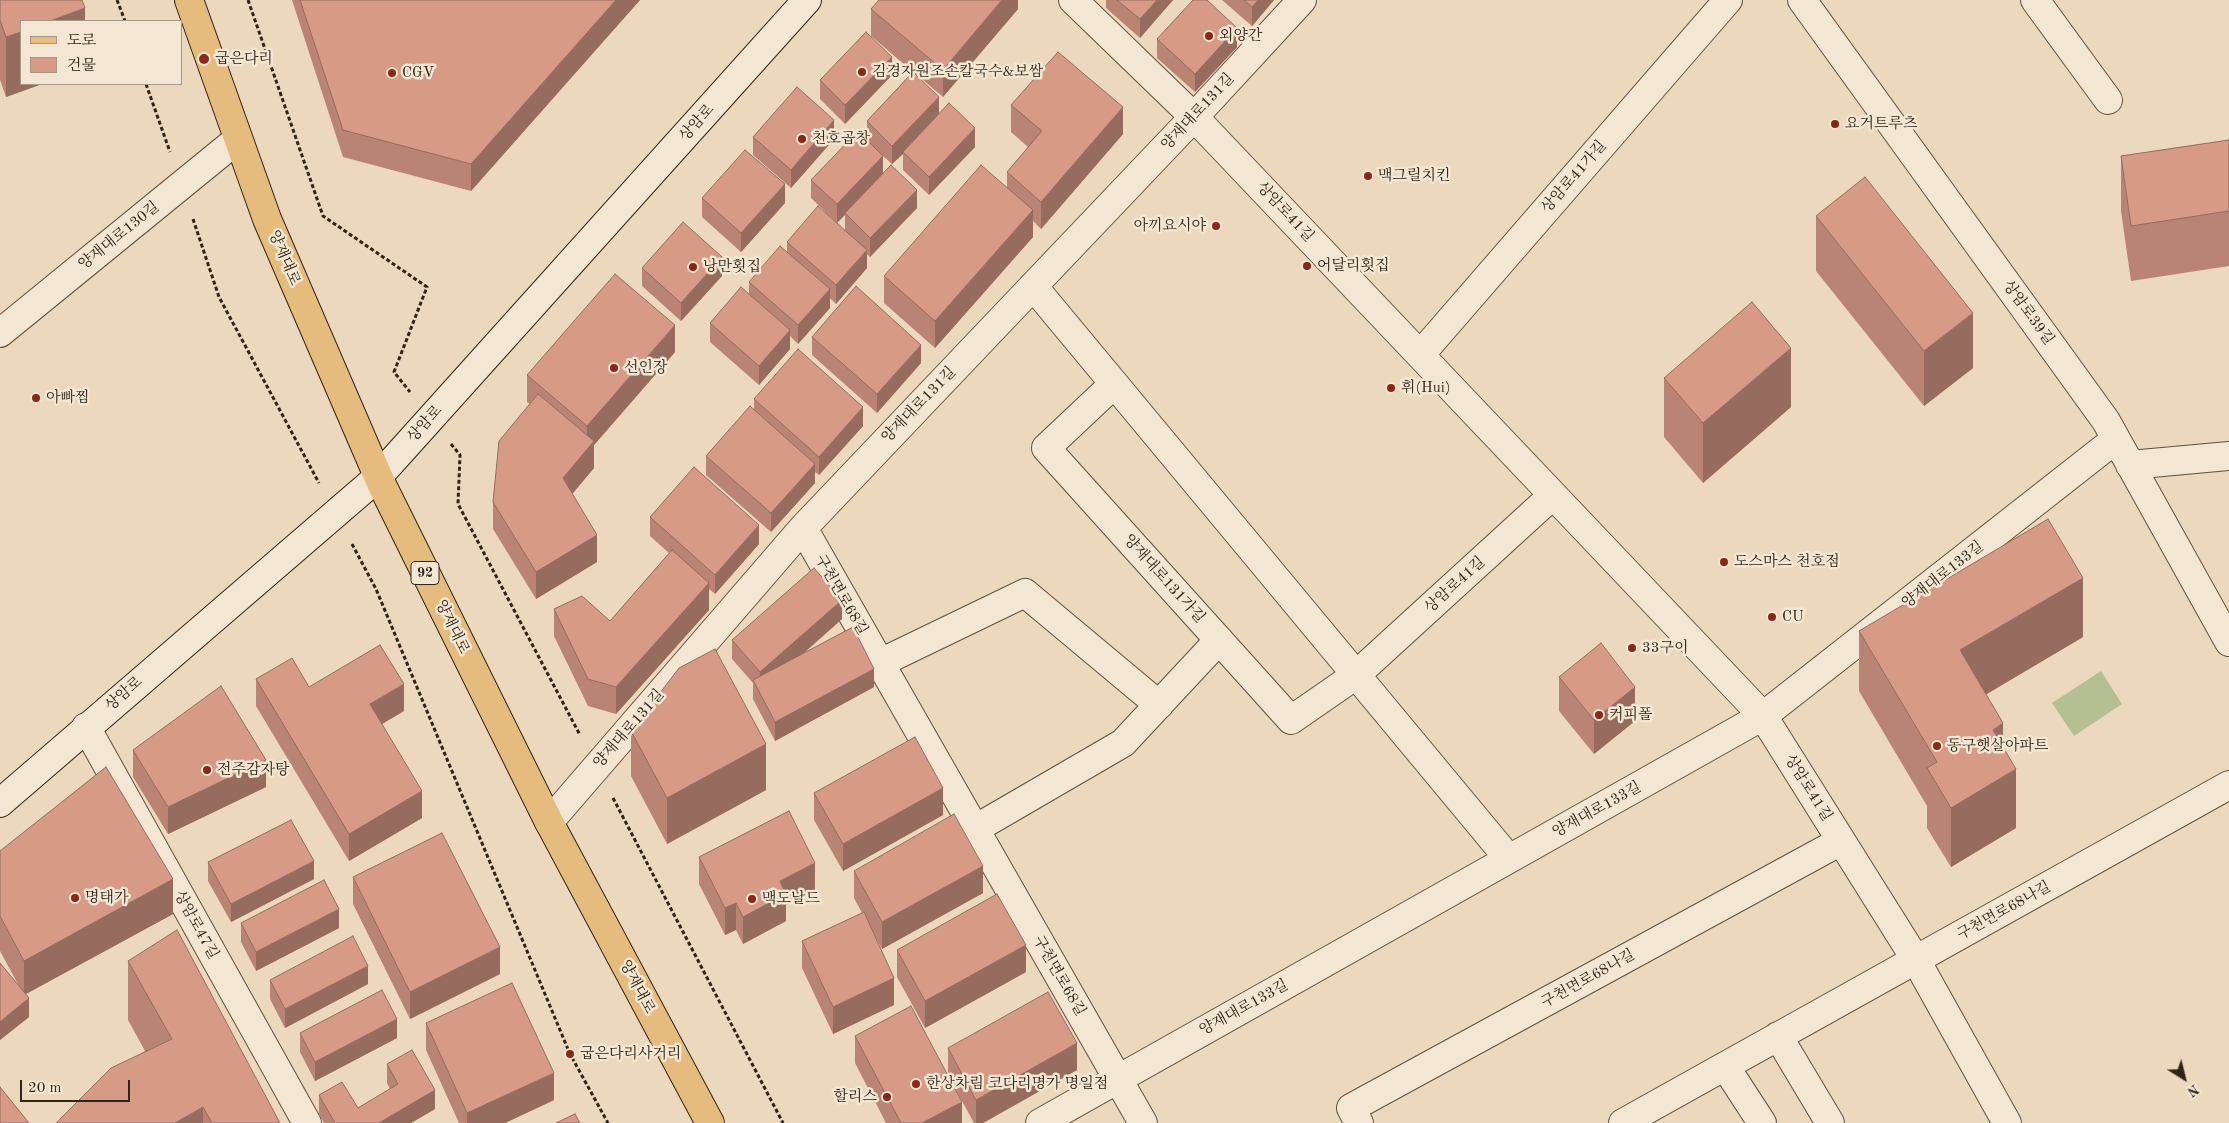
<!DOCTYPE html>
<html>
<head>
<meta charset="utf-8">
<style>
	body { margin:0 }
	#map { position:relative; width:2229px; height:1123px; overflow:hidden; background:#ecd8bc; font-family:"Old Standard TT","Noto Serif KR",serif }
	canvas { display:block }
	.legend { position:absolute; left:20px; top:20px; width:162px; height:65px; box-sizing:border-box; background:#f3e6d3; border:1px solid #a59887; margin:0; padding:6px 9px; list-style:none; font-size:15px; color:#302416 }
	.legend li { display:flex; align-items:center; gap:10px; height:25px }
	.legend b { width:25px; border:1px solid #a59887 }
	.north { position:absolute; left:2159px; top:1053px; width:50px; height:50px; -webkit-text-stroke:4px #f3e6d3; paint-order:stroke; rotate:144deg; font-size:14px; font-weight:700; line-height:20px; text-align:center; color:#302416 }
	.north::after { content:''; display:block; margin:auto; width:18px; height:22px; background:#302416; clip-path:polygon(50% 0,100% 100%,50% 72%,0 100%) }
	.scale { position:absolute; left:20px; top:1080px; width:110px; height:22px; box-sizing:border-box; border:2px solid #302416; border-top:0; padding-left:6px; font-size:15px; line-height:18px; white-space:nowrap; color:#302416; -webkit-text-stroke:4px #f3e6d3; paint-order:stroke }
</style>
</head>
<body>
<div id="map">
<canvas width="2229" height="1123"></canvas>
<ul class="legend">
<li><b style="height:6px;background:#e6bc7e"></b>도로</li>
<li><b style="height:14px;background:#d79a86"></b>건물</li>
</ul>
<div class="north">N</div>
<div class="scale">20 m</div>
</div>
<script>
const ctx = document.querySelector('canvas').getContext('2d');
ctx.lineJoin = 'round';
function fillPath(path, color) {
  ctx.fillStyle = color;
  ctx.fill(path, 'evenodd');
}
function shape(rows) {
  const path = new Path2D();
  for (const r of rows) {
    path.moveTo(r[0], r[1]);
    for (let i = 2; i < r.length; i += 2) path.lineTo(r[i], r[i + 1]);
  }
  return path;
}
function stroke(path, color, width, dash) {
  ctx.strokeStyle = color;
  ctx.lineWidth = width;
  ctx.lineCap = dash ? 'butt' : 'round';
  ctx.setLineDash(dash || []);
  ctx.stroke(path);
}
function label(font, color, halo, rows, align = 'center') {
  ctx.font = font + ' "Old Standard TT","Noto Serif KR",serif';
  ctx.lineWidth = 5;
  ctx.setLineDash([]);
  ctx.textBaseline = 'middle';
  ctx.strokeStyle = halo;
  ctx.fillStyle = color;
  for (const [text, x, y, turn = 0] of rows) {
    ctx.save();
    ctx.translate(x, y);
    ctx.rotate((+turn || 0) * Math.PI / 180);
    ctx.textAlign = isNaN(turn) ? turn : align;
    if (halo) ctx.strokeText(text, 0, 0);
    ctx.fillText(text, 0, 0);
    ctx.restore();
  }
}
const green = shape([
	[2101,671,2122,704,2074,736,2052,703]
]);
const path = shape([
	[117,0,125,21],
	[248,0,323,216,427,287,394,372,410,392],
	[146,84,170,152],
	[193,219,219,297,319,483],
	[451,444,460,455,458,504,580,735],
	[352,544,376,589,570,1054,608,1123],
	[613,798,783,1123]
]);
const street = shape([
	[1073,0,1194,117,1763,716,1916,960,2007,1123],
	[1802,0,2106,421,2229,642],
	[2035,0,2108,100],
	[1033,286,1509,859],
	[0,333,238,139],
	[1420,355,1728,0],
	[1114,384,1046,448,1291,720,1356,675,1553,495],
	[2130,465,2229,456],
	[803,528,1143,1123],
	[880,663,1025,593,1159,705],
	[86,727,307,1123],
	[549,822,803,528,1194,117,1302,0],
	[975,829,1123,743,1219,640],
	[1778,1036,1830,1123],
	[1725,1066,1762,1123],
	[1040,1123,1763,716,2116,439],
	[1359,1123,1351,1108,1841,841],
	[1623,1123,2229,785]
]);
const secondary = shape([
	[0,803,378,477,807,0]
]);
const primary = shape([
	[189,0,267,219,381,483,549,822,710,1123]
]);
const wall = shape([
	[0,0,85,21,21,84,42,84,6,97,0,80],
	[292,0,640,0,471,191,343,157],
	[1018,0,1018,9,943,97,917,75,939,114,975,147,929,195,903,170,903,154,892,164,883,156,883,173,917,208,870,257,867,254,867,268,836,304,830,298,830,308,798,344,790,336,790,349,759,385,710,342,710,323,749,294,749,282,787,252,787,242,845,230,845,215,837,223,811,198,811,180,867,140,867,121,913,72,871,36,892,75,845,124,820,99,820,80,871,36,871,9],
	[1106,0,1173,0,1140,38,1106,8],
	[1222,0,1274,0,1252,26],
	[1157,39,1237,47,1195,92,1157,58],
	[1011,105,1123,134,1041,229,1033,221,1033,237,935,348,884,303,884,276,1007,187,1007,172,1028,147,1011,132],
	[753,137,834,139,791,188,753,155],
	[2229,140,2229,266,2131,281,2121,211,2121,156],
	[702,198,785,203,741,252,702,217],
	[1816,216,1973,368,1924,406,1816,271],
	[642,268,722,276,681,321,642,286],
	[812,337,921,363,877,413,812,355],
	[675,352,594,445,594,468,572,494,597,562,536,599,493,529,493,502,530,404,527,402,527,375],
	[1664,378,1791,407,1703,483,1664,437],
	[754,399,863,426,819,475,815,472,815,483,771,532,706,475,706,456,754,409],
	[650,517,759,544,715,594,709,589,709,610,616,714,588,706,554,636,554,609,610,621,669,553,650,536],
	[842,619,802,655,874,687,775,741,753,699,753,683,732,659,732,640],
	[1859,631,2083,637,1986,694,2003,748,2016,828,1951,867,1927,828,1927,806,1859,691],
	[1559,677,1635,721,1594,754,1559,711],
	[256,679,309,687,404,711,382,724,422,818,349,861,256,706],
	[631,731,766,790,667,844,631,776],
	[133,750,266,787,168,834,133,777],
	[814,793,943,815,843,871,814,820],
	[0,851,173,914,26,994,29,1017,0,1040,0,963,20,988,0,951],
	[699,857,815,890,786,905,786,921,743,944,736,930,725,935,699,884],
	[208,862,314,879,231,922,208,881],
	[854,871,983,893,882,949,876,938,894,1005,833,1034,802,968,802,941,862,913,854,898],
	[353,877,500,974,410,1019,353,904],
	[241,923,339,928,256,971,241,942],
	[897,950,1026,972,925,1028,897,977],
	[128,961,280,1123,56,1123,145,1051,128,1020],
	[270,980,368,984,285,1028,270,999],
	[426,1023,554,1100,505,1123,459,1123,426,1050],
	[300,1033,397,1038,315,1081,300,1052],
	[855,1036,948,1074,948,1048,1077,1070,983,1123,974,1123,955,1088,962,1123,886,1123,855,1063],
	[387,1064,435,1109,411,1123,324,1123,319,1114,319,1095,358,1108,390,1089,387,1083]
]);
const shadedWall = shape([
	[616,0,640,0,471,191,471,164],
	[1002,0,1018,0,1018,9,943,97,943,70],
	[1157,0,1173,0,1140,38,1140,19],
	[1258,0,1274,0,1252,26,1252,7],
	[85,8,85,21,50,21],
	[1237,28,1237,47,1195,92,1195,74],
	[21,32,21,84,42,84,6,97,6,37],
	[892,57,892,75,845,124,845,105],
	[939,97,939,116,903,152,903,154,892,164,892,146],
	[1123,107,1123,134,1041,229,1041,202],
	[834,120,834,139,791,188,791,170],
	[975,128,975,147,929,195,929,177],
	[883,156,883,174,837,223,837,204],
	[785,184,785,203,741,252,741,233],
	[917,190,917,208,870,257,870,238],
	[1033,210,1033,237,935,348,935,321],
	[867,250,867,268,836,304,836,285],
	[722,257,722,276,681,321,681,303],
	[830,289,830,308,798,344,798,325],
	[1973,313,1973,368,1924,406,1924,351],
	[675,325,675,352,594,445,594,468,563,505,563,478,587,449,587,426],
	[790,330,790,349,759,385,759,366],
	[921,345,921,363,877,413,877,394],
	[1791,348,1791,407,1703,483,1703,423],
	[863,407,863,426,819,475,819,457],
	[815,464,815,483,771,532,771,513],
	[759,525,759,544,715,594,715,575],
	[597,535,597,562,536,599,536,572],
	[2083,578,2083,637,1960,710,1960,650],
	[709,583,709,610,616,714,616,687],
	[842,600,842,619,760,691,760,672],
	[874,669,874,687,775,741,775,722],
	[404,684,404,711,370,731,370,704],
	[1635,687,1635,721,1594,754,1594,720],
	[2003,723,2003,776,2016,769,2016,828,1951,867,1951,808,1993,730],
	[766,744,766,790,667,844,667,798],
	[266,760,266,787,168,834,168,807],
	[943,788,943,815,843,871,843,844],
	[422,791,422,818,349,861,349,834],
	[314,861,314,879,231,922,231,904],
	[815,863,815,890,786,905,786,921,743,944,743,917,780,881],
	[983,866,983,893,882,949,882,922],
	[173,879,173,914,24,995,24,961],
	[736,903,736,930,725,935,725,908],
	[339,909,339,928,256,971,256,952],
	[1026,945,1026,972,925,1028,925,1001],
	[500,947,500,974,410,1019,410,992],
	[368,966,368,984,285,1028,285,1009],
	[894,978,894,1005,833,1034,833,1007],
	[29,998,29,1017,0,1040,0,1022],
	[397,1019,397,1038,315,1081,315,1062],
	[1077,1043,1077,1070,983,1123,976,1123,976,1100],
	[554,1073,554,1100,505,1123,467,1123,467,1113],
	[435,1090,435,1109,411,1123,379,1123],
	[962,1102,962,1123,922,1123],
	[203,1107,203,1123,175,1123]
]);
const building = shape([
	[0,0,82,0,85,8,50,21,21,21,21,32,6,37,0,20,0,0],
	[300,0,616,0,471,164,343,130,300,0],
	[879,0,1002,0,943,70,871,9,879,0],
	[1117,0,1157,0,1140,19,1117,0],
	[1193,0,1207,0,1237,28,1195,74,1157,39,1193,0],
	[1244,0,1258,0,1252,7,1244,0],
	[866,32,892,57,845,105,820,80,866,32],
	[1058,52,1123,107,1041,202,1007,172,1042,131,1011,105,1058,52],
	[913,72,939,97,892,146,867,121,913,72],
	[797,87,834,120,791,170,753,137,797,87],
	[949,103,975,128,929,177,903,152,949,103],
	[858,131,883,156,837,204,811,180,858,131],
	[2229,140,2229,211,2131,226,2121,156,2229,140],
	[745,150,785,184,741,233,702,198,745,150],
	[891,165,917,190,870,238,845,213,891,165],
	[981,165,1033,210,935,321,884,276,981,165],
	[1865,177,1973,313,1924,351,1816,216,1865,177],
	[818,206,867,250,836,285,787,242,818,206],
	[683,222,722,257,681,303,642,268,683,222],
	[780,246,830,289,798,325,749,282,780,246],
	[615,274,675,325,587,426,527,375,615,274],
	[856,286,921,345,877,394,812,337,856,286],
	[741,287,790,330,759,366,710,323,741,287],
	[1752,302,1791,348,1703,423,1664,378,1752,302],
	[798,349,863,407,819,457,754,399,798,349],
	[538,394,594,441,563,478,597,535,536,572,493,502,499,441,538,394],
	[750,406,815,464,771,513,706,456,750,406],
	[694,467,759,525,715,575,650,517,694,467],
	[2048,519,2083,578,1960,650,2003,723,1993,730,2016,769,1951,808,1927,768,1937,762,1859,631,2048,519],
	[672,550,709,583,616,687,588,679,554,609,582,596,610,621,672,550],
	[814,568,842,600,760,672,732,640,814,568],
	[853,627,874,669,775,722,753,680,853,627],
	[1601,643,1635,687,1594,720,1559,677,1601,643],
	[380,645,404,684,370,704,422,791,349,834,256,679,292,658,309,687,380,645],
	[715,649,766,744,667,798,631,731,679,668,715,649],
	[221,686,266,760,168,807,133,750,221,686],
	[915,737,943,788,843,844,814,793,915,737],
	[106,767,173,879,24,961,0,916,0,851,106,767],
	[789,811,815,863,780,881,786,894,743,917,736,903,725,908,699,857,789,811],
	[954,814,983,866,882,922,854,871,954,814],
	[291,820,314,861,231,904,208,862,291,820],
	[442,833,500,947,410,992,353,877,442,833],
	[324,880,339,909,256,952,241,923,324,880],
	[997,894,1026,945,925,1001,897,950,997,894],
	[864,912,894,978,833,1007,802,941,864,912],
	[177,930,280,1123,212,1123,203,1107,175,1123,56,1123,111,1068,172,1039,128,961,177,930],
	[353,936,368,966,285,1009,270,980,353,936],
	[0,963,29,998,0,1022,0,963],
	[512,983,554,1073,467,1113,426,1023,512,983],
	[382,990,397,1019,315,1062,300,1033,382,990],
	[1048,992,1077,1043,976,1100,948,1048,1048,992],
	[911,1006,962,1102,922,1123,901,1123,855,1036,911,1006],
	[412,1050,435,1090,379,1123,335,1123,319,1095,342,1082,358,1108,398,1084,387,1064,412,1050],
	[0,1087,29,1123,0,1123,0,1087],
	[575,1114,580,1123,556,1123,575,1114]
]);
const markers = [
	[1209,36,5,"#8f2418"],
	[204,59,6,"#8f2418"],
	[862,72,5,"#8f2418"],
	[392,73,5,"#8f2418"],
	[1835,124,5,"#8f2418"],
	[802,139,5,"#8f2418"],
	[1368,176,5,"#8f2418"],
	[1216,226,5,"#8f2418"],
	[1307,266,5,"#8f2418"],
	[693,267,5,"#8f2418"],
	[614,368,5,"#8f2418"],
	[1391,388,5,"#8f2418"],
	[36,398,5,"#8f2418"],
	[1724,562,5,"#8f2418"],
	[1772,617,5,"#8f2418"],
	[1632,648,5,"#8f2418"],
	[1599,715,5,"#8f2418"],
	[1937,746,5,"#8f2418"],
	[207,770,5,"#8f2418"],
	[75,898,5,"#8f2418"],
	[752,899,5,"#8f2418"],
	[570,1054,5,"#8f2418"],
	[916,1084,5,"#8f2418"],
	[887,1097,5,"#8f2418"]
];
const shields = [
	[425,573,28]
];
const shieldNames = [
	["92",425,573]
];
const poiNames = [
	["외양간",1219,36],
	["굽은다리",215,59],
	["김경자원조손칼국수&보쌈",872,72],
	["CGV",402,73],
	["요거트루츠",1845,124],
	["천호곱창",812,139],
	["맥그릴치킨",1378,176],
	["아끼요시야",1206,226,"right"],
	["어달리횟집",1317,266],
	["낭만횟집",703,267],
	["선인장",624,368],
	["휘(Hui)",1401,388],
	["아빠찜",46,398],
	["도스마스 천호점",1734,562],
	["CU",1782,617],
	["33구이",1642,648],
	["커피폴",1609,715],
	["동구햇살아파트",1947,746],
	["전주감자탕",217,770],
	["명태가",85,898],
	["맥도날드",762,899],
	["굽은다리사거리",580,1054],
	["한상차림 코다리명가 명일점",926,1084],
	["할리스",877,1097,"right"]
];
const streetNames = [
	["양재대로131길",1198,112,-47],
	["상암로",697,123,-48],
	["상암로41가길",1574,177,-49],
	["상암로41길",1285,212,47],
	["양재대로130길",119,236,-39],
	["양재대로",284,258,67],
	["상암로39길",2028,313,54],
	["양재대로131길",919,405,-46],
	["상암로",425,424,-48],
	["양재대로133길",1943,575,-38],
	["양재대로131가길",1164,579,48],
	["상암로41길",1455,585,-42],
	["구천면로68길",841,595,60],
	["양재대로",452,627,64],
	["상암로",124,694,-41],
	["양재대로131길",629,729,-49],
	["상암로41길",1808,788,58],
	["양재대로133길",1597,810,-29],
	["구천면로68나길",2004,911,-29],
	["상암로47길",196,925,61],
	["구천면로68길",1059,976,60],
	["구천면로68나길",1588,979,-29],
	["양재대로",637,987,62],
	["양재대로133길",1244,1008,-29]
];
fillPath(green, '#b4bf93');
stroke(street, '#5f5140', 30);
stroke(secondary, '#302416', 30);
stroke(primary, '#302416', 30);
stroke(path, '#302416', 3, [4, 2.5]);
stroke(street, '#f3e6d3', 28);
stroke(secondary, '#f3e6d3', 28);
stroke(primary, '#e6bc7e', 28);
fillPath(wall, '#b98473');
fillPath(shadedWall, '#966c5e');
fillPath(building, '#d79a86');
stroke(building, '#966c5e', 1);
for (const [x, y, r, color] of markers) {
  const dot = new Path2D();
  dot.arc(x, y, r, 0, 2 * Math.PI);
  ctx.fillStyle = color;
  ctx.fill(dot);
  stroke(dot, '#f3e6d3', 2);
}
for (const [x, y, w] of shields) {
  const box = new Path2D();
  box.roundRect(x - w / 2, y - 11.5, w, 23, 4);
  ctx.fillStyle = '#f3e6d3';
  ctx.fill(box);
  stroke(box, '#302416', 1);
}
label('bold 14px', '#302416', null, shieldNames);
label('15px', '#302416', '#f3e6d3', poiNames, 'left');
label('15px', '#302416', '#f3e6d3', streetNames);
</script>
</body>
</html>
